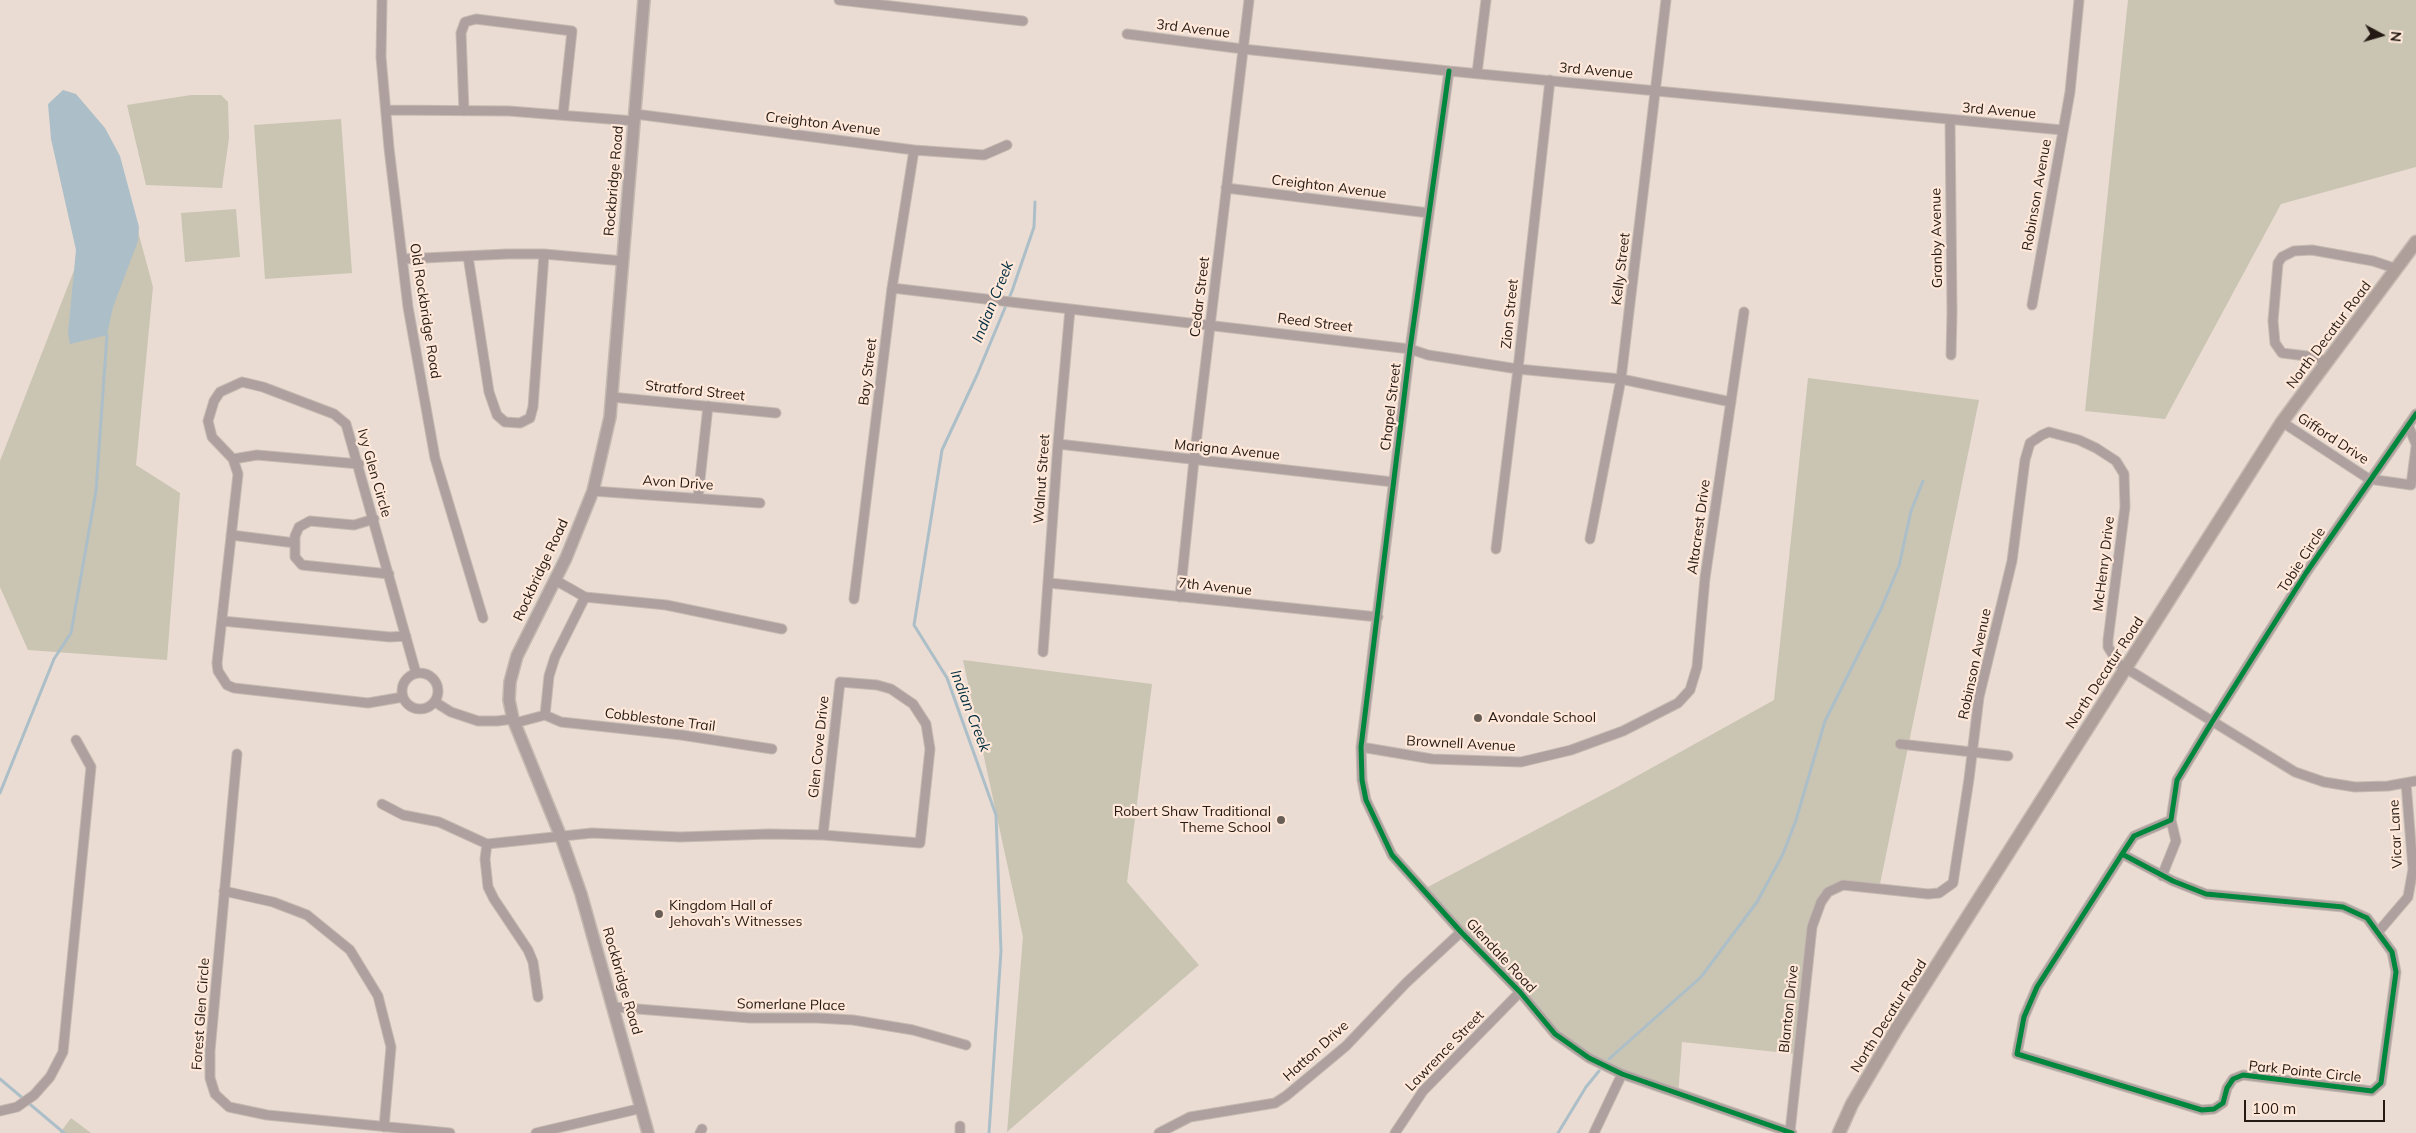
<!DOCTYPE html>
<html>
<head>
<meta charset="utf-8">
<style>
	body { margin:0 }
	#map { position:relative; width:2416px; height:1133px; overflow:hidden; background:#eadcd2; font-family:Mulish,sans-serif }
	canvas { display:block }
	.north { position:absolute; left:2356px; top:10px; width:50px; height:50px; -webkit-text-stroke:4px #ffe8d9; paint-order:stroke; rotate:96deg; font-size:14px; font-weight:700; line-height:20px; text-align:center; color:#241a13 }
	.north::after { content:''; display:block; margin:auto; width:18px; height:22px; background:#241a13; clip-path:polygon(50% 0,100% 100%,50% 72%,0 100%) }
	.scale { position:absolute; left:2244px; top:1100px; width:141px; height:22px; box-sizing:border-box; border:2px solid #241a13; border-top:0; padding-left:6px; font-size:15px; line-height:18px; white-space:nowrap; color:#241a13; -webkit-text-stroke:4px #ffe8d9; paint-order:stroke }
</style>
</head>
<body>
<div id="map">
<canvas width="2416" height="1133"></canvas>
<div class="north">N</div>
<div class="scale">100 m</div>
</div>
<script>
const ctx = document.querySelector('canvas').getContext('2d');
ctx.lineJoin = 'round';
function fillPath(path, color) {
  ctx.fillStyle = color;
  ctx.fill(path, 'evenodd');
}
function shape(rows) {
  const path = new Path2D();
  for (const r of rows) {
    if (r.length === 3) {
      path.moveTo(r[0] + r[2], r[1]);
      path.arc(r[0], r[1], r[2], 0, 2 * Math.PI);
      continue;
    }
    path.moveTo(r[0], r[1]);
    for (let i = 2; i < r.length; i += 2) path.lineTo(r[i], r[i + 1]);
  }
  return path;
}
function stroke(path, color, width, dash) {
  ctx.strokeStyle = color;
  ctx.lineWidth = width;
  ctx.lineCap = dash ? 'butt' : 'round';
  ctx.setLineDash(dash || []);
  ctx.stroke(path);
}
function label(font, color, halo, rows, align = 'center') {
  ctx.font = font + ' Mulish,sans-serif';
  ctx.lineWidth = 4.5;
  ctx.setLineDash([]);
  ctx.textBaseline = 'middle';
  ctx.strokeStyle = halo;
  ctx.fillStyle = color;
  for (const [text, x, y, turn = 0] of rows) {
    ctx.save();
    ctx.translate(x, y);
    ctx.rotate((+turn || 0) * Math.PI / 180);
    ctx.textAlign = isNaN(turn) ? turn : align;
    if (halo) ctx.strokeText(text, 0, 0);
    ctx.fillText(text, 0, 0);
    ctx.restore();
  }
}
const green = shape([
	[2128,0,2416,0,2416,167,2281,204,2165,419,2085,411],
	[191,95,221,95,228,102,229,138,222,188,146,185,127,105],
	[341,119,352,273,265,279,254,125],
	[118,157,153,287,136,465,180,493,167,660,28,650,0,587,0,461],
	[236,209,240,257,185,262,181,213],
	[1808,378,1979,400,1880,884,1835,889,1814,918,1796,1054,1682,1042,1678,1096,1602,1067,1549,1028,1424,889,1619,786,1774,700],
	[963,660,1152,684,1127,882,1199,965,1007,1132,1023,937],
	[71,1118,91,1133,60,1133]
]);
const water = shape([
	[63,90,76,94,105,128,120,156,139,227,138,241,113,307,107,335,70,344,68,333,76,250,51,139,48,104]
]);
const stream = shape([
	[0,793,54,659,71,633,96,491,107,335],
	[1609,1059,1701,977,1757,902,1783,854,1796,820,1825,721,1881,609,1899,566,1911,511,1923,481],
	[0,1079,64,1133],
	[989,1133,1001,951,996,815,947,678,914,625,942,450,977,375,1012,291,1034,227,1035,202],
	[1558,1133,1586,1087,1599,1071]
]);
const minor = shape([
	[382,0,381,57,389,148,408,307,435,458,483,618],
	[839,0,1023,21],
	[1127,34,1243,49,1449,71,2062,130],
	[1449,71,1410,349,1361,747,1362,780,1366,800,1392,855,1461,932,1520,992,1555,1034,1589,1058,1622,1074,1792,1133],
	[1477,73,1486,0],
	[386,110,509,111,634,121],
	[464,111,461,33,465,22,476,19,572,31,563,115],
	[635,114,914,150,984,155,1007,145],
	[1950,120,1952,312,1951,355],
	[1226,188,1429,213],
	[468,256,489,392,497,415,505,422,520,423,530,418,533,407,544,254],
	[403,259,507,254,544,254,623,261],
	[892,288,1410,349,1428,355,1518,369,1621,379,1731,402],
	[2032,305,2070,92,2079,0],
	[2327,362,2315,357,2282,353,2275,343,2273,321,2278,263,2282,257,2294,251,2312,250,2373,261,2397,269],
	[611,397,776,413],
	[2282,422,2369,479,2411,485,2416,447],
	[2408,425,2416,444],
	[1058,444,1393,482],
	[233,459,257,455,359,464],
	[593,491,760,503],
	[698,498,708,406],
	[374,519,354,525,310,521,299,527,295,536,295,557,302,565,389,574],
	[231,535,295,543],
	[1590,539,1621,379,1666,0],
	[1496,549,1518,369,1550,80],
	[555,580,585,597,666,605,782,629],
	[1049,583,1378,617],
	[1180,597,1194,460,1249,0],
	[854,599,892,288,914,150],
	[222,621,390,637,406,636],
	[1043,652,1058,444,1070,309],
	[420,691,18],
	[840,682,877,685,891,689,913,704,926,724,930,749,920,843,823,835,840,682],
	[403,697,368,703,234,688,227,685,218,671,217,663,238,474,233,459,212,437,208,421,214,401,220,392,242,382,263,387,334,414,346,424,416,673],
	[435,702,451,712,478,721,497,721,513,719],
	[545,715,549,676,555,657,585,597],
	[515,723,545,715,561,722,681,735,772,749],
	[1900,744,2008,756],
	[1361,747,1432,759,1521,762,1571,750,1623,731,1678,703,1690,690,1697,667,1705,578,1744,312],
	[237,754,210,1051,210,1078,215,1094,229,1107,267,1115,450,1133],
	[382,804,403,815,439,822,487,844,592,833,680,837,769,834,823,835],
	[487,844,485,859,488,887,494,899,528,950,533,962,538,997],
	[2122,854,2173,881,2206,894,2343,907,2367,918,2392,952,2396,972,2381,1083,2372,1091,2243,1075,2233,1079,2227,1088,2223,1103,2214,1109,2202,1110,2017,1054,2024,1017,2037,987,2122,854,2134,836,2171,820,2177,780,2212,722,2306,573,2416,414],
	[2162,876,2176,841,2171,820],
	[224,891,273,902,307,915,350,950,378,996,391,1047,384,1127],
	[2379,931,2408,897,2413,869,2406,783],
	[613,1007,750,1018,817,1018,853,1020,913,1030,966,1045],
	[0,1111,17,1107,34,1095,50,1077,63,1052,91,767,76,740],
	[1790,1132,1812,927,1821,902,1828,892,1843,885,1928,894,1939,893,1953,883,1969,779,1979,697,2012,561,2025,460,2030,443,2042,435,2049,432,2079,440,2096,448,2116,461,2124,474,2125,507,2108,640,2108,647,2119,664,2295,772,2324,782,2355,787,2388,786,2416,781],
	[536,1133,642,1108],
	[700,1133,702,1129],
	[960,1133,960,1126],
	[1159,1133,1190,1117,1275,1103,1286,1096,1346,1046,1406,983,1461,932],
	[1395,1133,1423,1091,1520,992],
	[1594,1133,1622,1074]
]);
const tertiary = shape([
	[644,0,610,417,593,491,566,558,517,656,510,682,509,700,513,719,561,837,581,894,648,1133]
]);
const secondary = shape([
	[1839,1133,1852,1104,1897,1028,2282,422,2416,242]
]);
const cycleway = shape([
	[1449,71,1410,349,1361,747,1362,780,1366,800,1392,855,1461,932,1520,992,1555,1034,1589,1058,1622,1074,1792,1133],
	[2122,854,2173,881,2206,894,2343,907,2367,918,2392,952,2396,972,2381,1083,2372,1091,2243,1075,2233,1079,2227,1088,2223,1103,2214,1109,2202,1110,2017,1054,2024,1017,2037,987,2122,854,2134,836,2171,820,2177,780,2212,722,2306,573,2416,414]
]);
const markers = [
	[1478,718,5,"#695e56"],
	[1281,820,5,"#695e56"],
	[659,914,5,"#695e56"]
];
const streetNames = [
	["3rd Avenue",1193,29,7],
	["3rd Avenue",1596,71,5],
	["3rd Avenue",1999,111,5],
	["Creighton Avenue",823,124,7],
	["Rockbridge Road",614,181,-85],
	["Creighton Avenue",1329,187,7],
	["Robinson Avenue",2037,195,-80],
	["Granby Avenue",1937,238,-91],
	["Kelly Street",1621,269,-83],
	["Cedar Street",1200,297,-83],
	["Old Rockbridge Road",425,311,81],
	["Zion Street",1510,314,-84],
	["Reed Street",1315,323,7],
	["North Decatur Road",2329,335,-53],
	["Bay Street",868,372,-83],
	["Stratford Street",695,391,6],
	["Chapel Street",1391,407,-83],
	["Gifford Drive",2333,439,33],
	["Marigna Avenue",1227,450,6],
	["Ivy Glen Circle",374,473,74],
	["Walnut Street",1042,479,-86],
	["Avon Drive",678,483,4],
	["Altacrest Drive",1699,527,-82],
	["Tobie Circle",2302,560,-57],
	["McHenry Drive",2104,564,-83],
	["Rockbridge Road",541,570,-65],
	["7th Avenue",1215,587,6],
	["Robinson Avenue",1975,664,-78],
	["North Decatur Road",2105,673,-57],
	["Cobblestone Trail",660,720,7],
	["Brownell Avenue",1461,744,3],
	["Glen Cove Drive",819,747,-84],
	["Vicar Lane",2396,834,-93],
	["Glendale Road",1501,956,47],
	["Rockbridge Road",622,981,74],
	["Somerlane Place",791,1005,1],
	["Blanton Drive",1789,1009,-84],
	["Forest Glen Circle",201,1014,-86],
	["North Decatur Road",1889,1016,-58],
	["Hatton Drive",1316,1051,-42],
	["Lawrence Street",1445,1051,-46],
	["Park Pointe Circle",2305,1072,6]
];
const poiNames = [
	["Avondale School",1488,718],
	["Robert Shaw Traditional",1271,812,"right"],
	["Theme School",1271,828,"right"],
	["Kingdom Hall of",669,906],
	["Jehovah’s Witnesses",669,922]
];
const waterNames = [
	["Indian Creek",993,302,-68],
	["Indian Creek",970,711,69]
];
fillPath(green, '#cac4b2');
fillPath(water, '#acbfc8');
stroke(stream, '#acbfc8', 3);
stroke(minor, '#c5bab1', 11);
stroke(tertiary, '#c5bab1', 14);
stroke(secondary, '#c5bab1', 15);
stroke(minor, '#aea09e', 9);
stroke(tertiary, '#aea09e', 11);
stroke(secondary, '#ae9f9b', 12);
stroke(cycleway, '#00873e', 5);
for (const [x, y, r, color] of markers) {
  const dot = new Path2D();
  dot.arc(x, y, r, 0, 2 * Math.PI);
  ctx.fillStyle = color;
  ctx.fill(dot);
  stroke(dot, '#ffe8d9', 2);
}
label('14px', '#241a13', '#ffe8d9', streetNames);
label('14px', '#241a13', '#ffe8d9', poiNames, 'left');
label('italic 15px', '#002e42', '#ffe8d9', waterNames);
</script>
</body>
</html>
